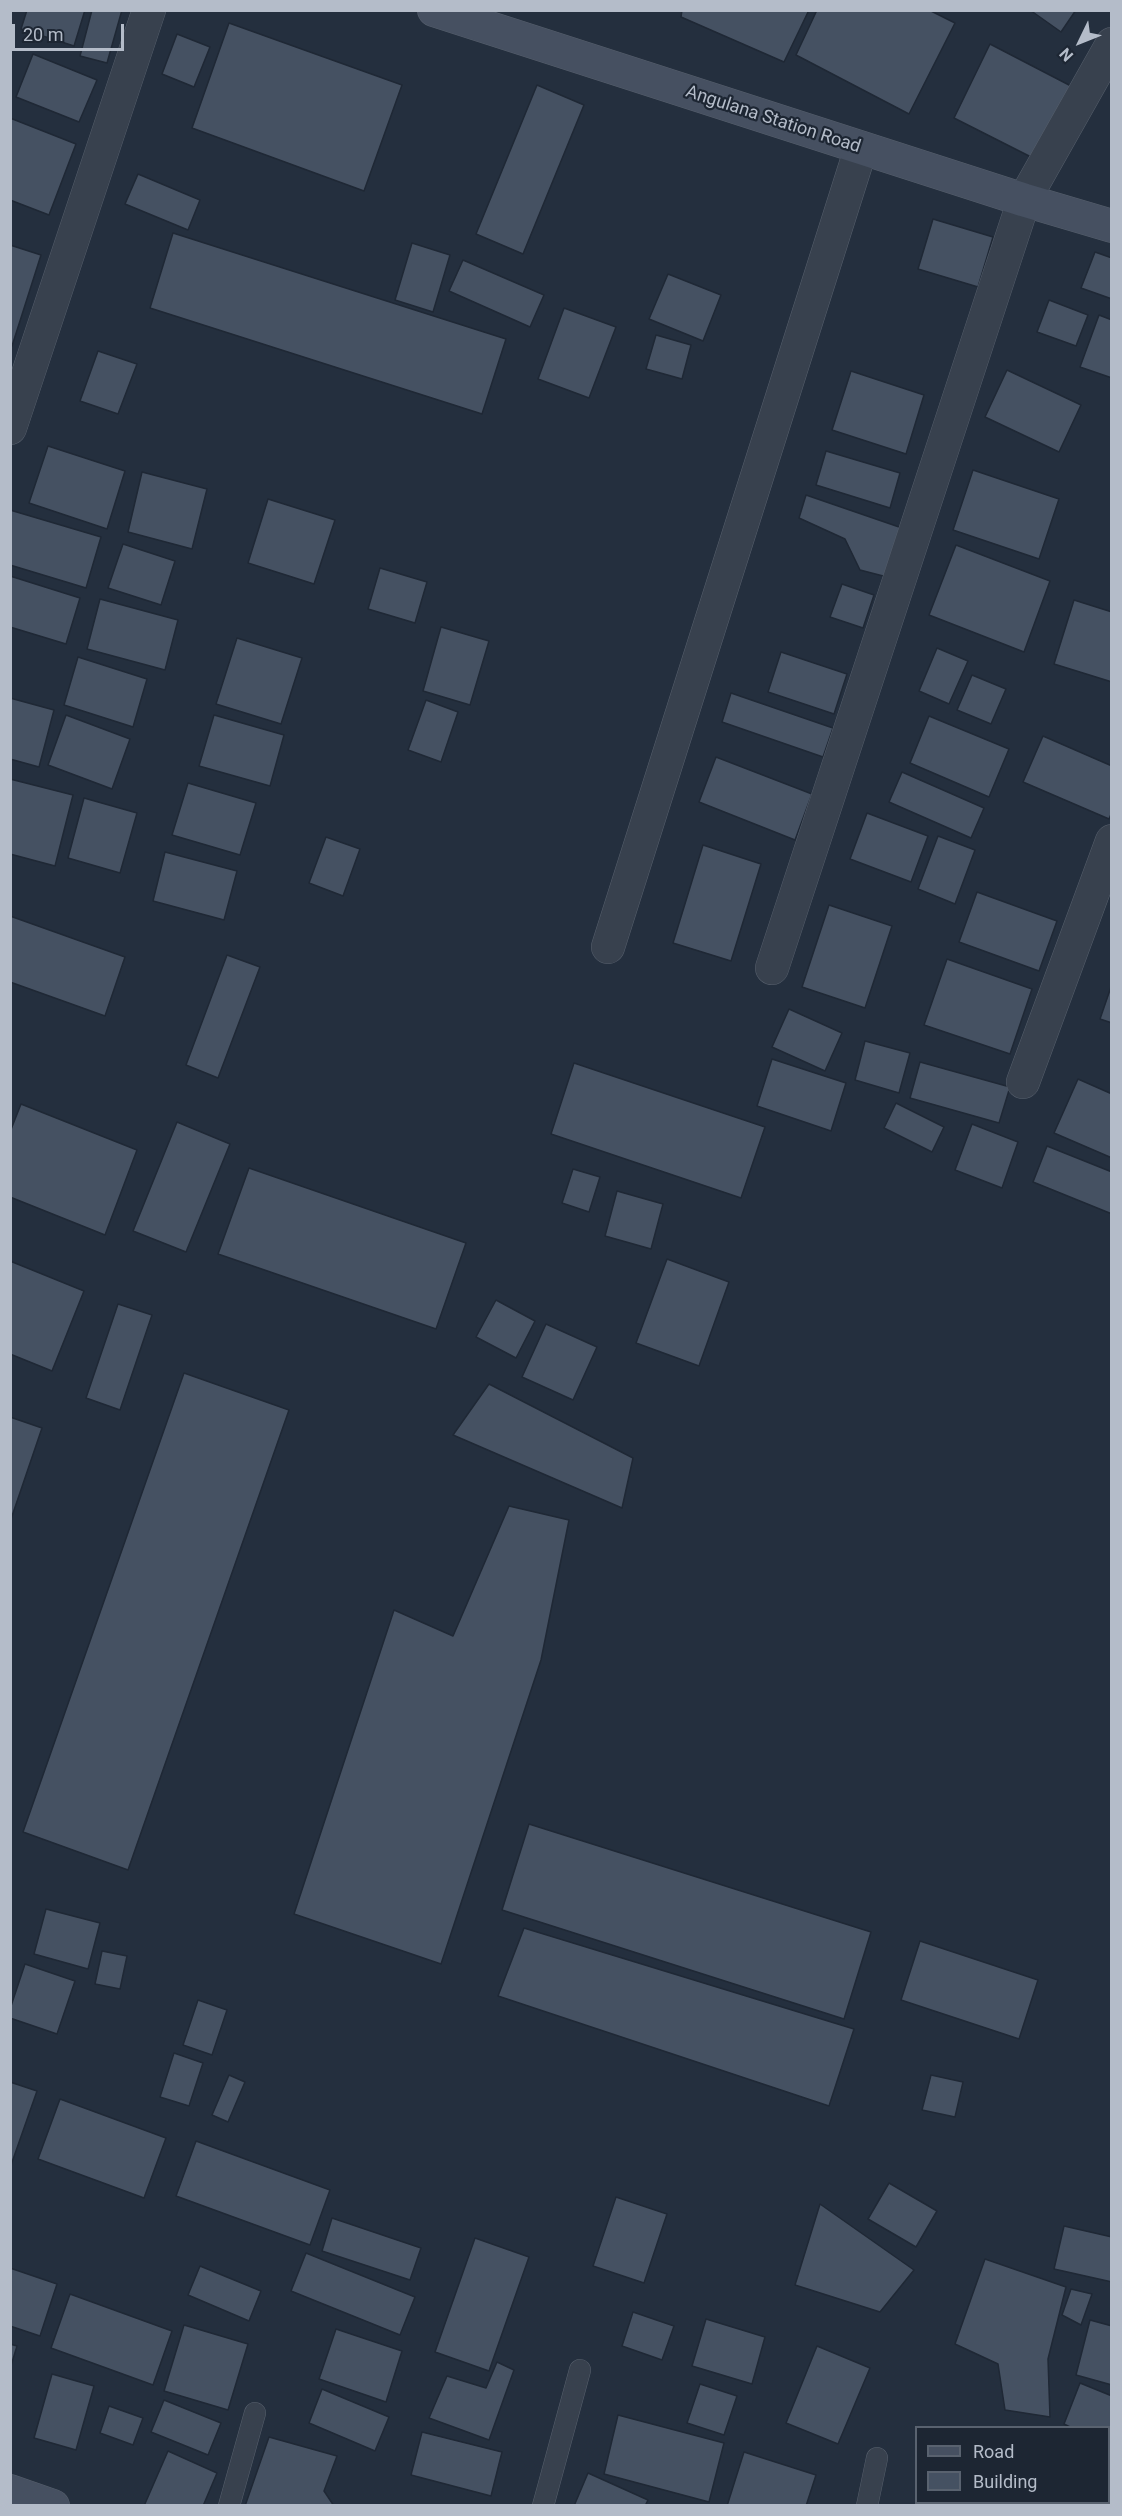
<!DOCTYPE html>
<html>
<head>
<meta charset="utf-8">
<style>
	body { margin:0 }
	#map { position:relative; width:1122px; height:2516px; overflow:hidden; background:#242f3e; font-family:Roboto,sans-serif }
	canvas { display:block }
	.frame { position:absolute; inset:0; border:12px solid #b4bcc9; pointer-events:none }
	.legend { position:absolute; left:915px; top:2426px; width:195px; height:78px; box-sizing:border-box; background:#1d2633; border:2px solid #59626f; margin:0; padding:8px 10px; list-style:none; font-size:18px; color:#b4bcc9 }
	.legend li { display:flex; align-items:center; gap:12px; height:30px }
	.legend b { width:30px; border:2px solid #59626f }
	.north { position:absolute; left:1050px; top:12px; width:60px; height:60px; -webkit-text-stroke:4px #1d2633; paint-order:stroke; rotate:227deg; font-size:16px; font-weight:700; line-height:24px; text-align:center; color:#b4bcc9 }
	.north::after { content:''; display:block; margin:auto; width:21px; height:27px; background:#b4bcc9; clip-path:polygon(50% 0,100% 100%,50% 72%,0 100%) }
	.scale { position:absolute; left:12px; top:24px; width:112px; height:27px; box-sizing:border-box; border:3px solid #b4bcc9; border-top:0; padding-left:8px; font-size:18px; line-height:21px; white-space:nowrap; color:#b4bcc9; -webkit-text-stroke:4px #1d2633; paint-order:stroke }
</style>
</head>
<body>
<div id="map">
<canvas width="1122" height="2516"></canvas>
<div class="frame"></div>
<ul class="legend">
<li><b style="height:8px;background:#465061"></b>Road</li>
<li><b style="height:16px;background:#455162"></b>Building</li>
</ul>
<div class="north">N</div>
<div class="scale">20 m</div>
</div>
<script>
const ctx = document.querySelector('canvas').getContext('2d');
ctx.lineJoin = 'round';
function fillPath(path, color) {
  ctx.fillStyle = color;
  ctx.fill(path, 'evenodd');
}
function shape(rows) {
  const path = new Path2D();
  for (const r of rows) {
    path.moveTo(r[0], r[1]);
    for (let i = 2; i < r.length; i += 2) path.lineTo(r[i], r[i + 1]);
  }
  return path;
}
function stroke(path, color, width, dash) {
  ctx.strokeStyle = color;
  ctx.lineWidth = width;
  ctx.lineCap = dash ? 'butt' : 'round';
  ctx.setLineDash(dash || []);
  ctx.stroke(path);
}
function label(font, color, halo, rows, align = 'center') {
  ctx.font = font + ' Roboto,sans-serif';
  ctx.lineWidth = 4.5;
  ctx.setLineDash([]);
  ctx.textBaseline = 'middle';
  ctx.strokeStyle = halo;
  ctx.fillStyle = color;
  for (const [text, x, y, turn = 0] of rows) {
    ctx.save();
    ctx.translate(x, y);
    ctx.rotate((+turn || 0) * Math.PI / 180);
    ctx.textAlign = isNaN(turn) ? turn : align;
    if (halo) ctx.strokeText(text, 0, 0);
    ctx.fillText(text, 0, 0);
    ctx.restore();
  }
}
const building = shape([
	[27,10,85,10,74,46,21,29,27,10],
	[92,10,122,10,107,63,80,56,92,10],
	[682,10,809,10,784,62,681,17,682,10],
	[817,10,929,10,955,23,909,114,796,55,817,10],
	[1030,10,1076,10,1061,32,1030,10],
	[229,23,402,85,364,191,192,128,229,23],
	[177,34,210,47,194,87,162,74,177,34],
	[990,44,1071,86,1035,159,954,118,990,44],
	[33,54,97,80,79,122,16,97,33,54],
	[537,85,584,105,523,254,476,234,537,85],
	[10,118,76,144,49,215,10,200,10,118],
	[138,174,200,200,188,230,125,204,138,174],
	[933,219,993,237,978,287,918,269,933,219],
	[173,233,506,339,482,414,150,308,173,233],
	[412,243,450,255,433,312,395,300,412,243],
	[10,245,41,255,12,346,10,345,10,245],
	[1095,252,1112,258,1112,299,1081,288,1095,252],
	[463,260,544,295,530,327,449,291,463,260],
	[668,274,721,295,703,341,649,319,668,274],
	[1049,300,1088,315,1076,346,1037,332,1049,300],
	[564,308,616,327,589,398,538,379,564,308],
	[1099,315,1112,320,1112,378,1080,367,1099,315],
	[656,335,691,345,682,379,646,369,656,335],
	[98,351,137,364,118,414,80,401,98,351],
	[1007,370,1081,405,1059,452,985,417,1007,370],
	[851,371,924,395,906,454,832,430,851,371],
	[48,446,125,471,107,529,29,503,48,446],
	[826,451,900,473,890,508,816,485,826,451],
	[973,470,1059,499,1039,559,953,530,973,470],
	[142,472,207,489,192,549,128,532,142,472],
	[806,495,902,528,887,577,860,570,845,539,799,518,806,495],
	[268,499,335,520,314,584,248,563,268,499],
	[10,510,101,537,86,588,10,565,10,510],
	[123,544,175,561,161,605,108,588,123,544],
	[956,545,1050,581,1024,652,929,615,956,545],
	[380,568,427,582,415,623,368,609,380,568],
	[10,576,80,598,66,644,10,627,10,576],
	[842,584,874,595,863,628,830,617,842,584],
	[100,599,178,620,165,670,87,649,100,599],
	[1074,600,1112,612,1112,682,1054,664,1074,600],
	[441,627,489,641,470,705,423,691,441,627],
	[237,638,302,658,281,724,216,704,237,638],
	[937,648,968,661,949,704,919,691,937,648],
	[781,652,847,674,834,714,768,692,781,652],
	[78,657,147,679,133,727,64,705,78,657],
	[972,675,1006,689,991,724,957,710,972,675],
	[731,693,833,728,823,757,722,722,731,693],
	[10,698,54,710,39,767,10,759,10,698],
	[426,700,458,712,441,762,408,750,426,700],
	[66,715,130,739,112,789,48,765,66,715],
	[214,715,284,735,270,786,199,766,214,715],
	[929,716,1009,749,989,797,910,763,929,716],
	[1043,736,1112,766,1112,812,1109,819,1023,782,1043,736],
	[716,757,812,794,795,840,699,802,716,757],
	[902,772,984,808,971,838,889,802,902,772],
	[10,779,73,795,55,866,10,854,10,779],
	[188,783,256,803,240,855,172,835,188,783],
	[84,798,137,813,120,873,68,858,84,798],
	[867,813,928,836,911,882,850,859,867,813],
	[938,836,975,850,955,904,918,889,938,836],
	[326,837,360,849,343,896,309,883,326,837],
	[703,845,761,864,731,961,673,943,703,845],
	[165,852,237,871,224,920,153,901,165,852],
	[977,892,1057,921,1039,971,959,942,977,892],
	[829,905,892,926,865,1008,802,987,829,905],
	[10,916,125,957,105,1016,10,982,10,916],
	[227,955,260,967,218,1078,186,1065,227,955],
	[947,959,1032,989,1010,1054,924,1025,947,959],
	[1112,984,1112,1023,1100,1019,1112,984],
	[789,1009,842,1033,825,1071,772,1047,789,1009],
	[865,1041,910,1053,899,1093,855,1080,865,1041],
	[772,1059,846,1083,831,1131,757,1106,772,1059],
	[920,1062,1010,1087,999,1123,910,1098,920,1062],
	[574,1063,765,1127,741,1198,551,1134,574,1063],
	[1078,1079,1112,1094,1112,1158,1054,1133,1078,1079],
	[896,1103,944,1127,932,1152,884,1128,896,1103],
	[21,1104,137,1150,105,1235,10,1197,10,1132,21,1104],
	[177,1122,230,1144,186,1252,133,1231,177,1122],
	[972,1124,1018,1142,1002,1188,955,1170,972,1124],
	[1047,1146,1112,1172,1112,1214,1033,1182,1047,1146],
	[249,1168,466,1243,436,1329,218,1254,249,1168],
	[573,1169,600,1177,589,1212,562,1203,573,1169],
	[617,1191,663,1204,651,1249,605,1236,617,1191],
	[667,1259,729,1282,699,1366,636,1343,667,1259],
	[10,1261,84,1291,52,1371,10,1354,10,1261],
	[496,1300,535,1321,516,1358,476,1337,496,1300],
	[118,1304,152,1315,120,1410,86,1398,118,1304],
	[546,1324,597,1347,573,1400,522,1377,546,1324],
	[184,1373,289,1410,128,1870,23,1832,184,1373],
	[489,1384,633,1458,622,1508,453,1435,489,1384],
	[10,1417,42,1428,10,1522,10,1417],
	[509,1506,569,1520,541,1660,441,1964,294,1914,394,1610,453,1636,509,1506],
	[529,1824,871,1932,844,2019,502,1910,529,1824],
	[46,1909,100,1923,88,1969,34,1954,46,1909],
	[524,1928,854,2029,829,2106,498,1996,524,1928],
	[920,1941,1038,1980,1019,2039,901,2000,920,1941],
	[102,1951,127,1956,120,1989,95,1984,102,1951],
	[25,1964,75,1981,57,2034,10,2018,10,2009,25,1964],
	[198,2000,227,2010,212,2055,183,2045,198,2000],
	[174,2053,203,2063,189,2106,160,2097,174,2053],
	[229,2075,245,2082,228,2122,212,2115,229,2075],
	[931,2075,963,2082,955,2117,922,2110,931,2075],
	[10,2082,37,2091,10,2168,10,2082],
	[60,2099,166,2138,144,2198,38,2159,60,2099],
	[196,2141,330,2190,310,2245,176,2196,196,2141],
	[889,2183,937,2211,916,2247,868,2219,889,2183],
	[616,2197,667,2214,644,2283,593,2266,616,2197],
	[820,2204,914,2270,880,2312,795,2285,820,2204],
	[332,2218,421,2248,410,2280,322,2251,332,2218],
	[1064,2226,1112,2237,1112,2282,1054,2269,1064,2226],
	[475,2238,529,2257,489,2371,435,2352,475,2238],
	[306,2253,415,2297,400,2335,291,2291,306,2253],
	[985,2259,1066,2287,1048,2359,1050,2417,1005,2410,998,2364,955,2344,985,2259],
	[200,2266,261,2291,249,2321,188,2295,200,2266],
	[10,2268,57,2284,40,2336,10,2326,10,2268],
	[1071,2289,1092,2294,1081,2325,1062,2315,1071,2289],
	[70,2294,172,2331,153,2385,51,2348,70,2294],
	[633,2312,674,2326,662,2360,622,2346,633,2312],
	[706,2319,765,2337,752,2384,692,2366,706,2319],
	[1090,2320,1112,2326,1112,2385,1076,2375,1090,2320],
	[184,2325,248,2344,228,2410,164,2391,184,2325],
	[336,2329,402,2351,386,2402,319,2379,336,2329],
	[10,2344,17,2346,10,2369,10,2344],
	[817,2346,870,2368,838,2444,786,2423,817,2346],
	[497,2362,514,2370,489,2440,429,2418,447,2376,486,2388,497,2362],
	[52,2374,94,2386,76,2450,34,2438,52,2374],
	[1080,2383,1112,2396,1112,2443,1108,2442,1108,2428,1072,2428,1064,2424,1080,2383],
	[700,2384,737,2396,724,2435,687,2423,700,2384],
	[322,2389,389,2417,375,2451,309,2423,322,2389],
	[164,2400,221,2423,208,2455,151,2432,164,2400],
	[109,2406,143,2418,133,2445,100,2433,109,2406],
	[618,2415,724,2443,709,2502,604,2474,618,2415],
	[422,2432,502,2452,491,2496,411,2475,422,2432],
	[269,2437,337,2456,324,2491,334,2506,245,2506,269,2437],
	[168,2451,217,2473,203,2506,144,2506,168,2451],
	[744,2452,816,2475,806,2506,727,2506,744,2452],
	[588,2473,648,2500,645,2506,574,2506,588,2473],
	[1108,2497,1112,2498,1112,2506,1058,2506,1059,2502,1108,2502,1108,2497],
	[937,2502,991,2502,990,2506,944,2506,937,2502]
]);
const lane = shape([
	[229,2506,255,2413],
	[543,2506,580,2370],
	[867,2506,877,2458]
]);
const street = shape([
	[10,428,149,10],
	[608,947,861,148],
	[772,968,1024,200,1112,44],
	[1023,1082,1112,841]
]);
const secondary = shape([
	[434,10,1024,200,1112,226],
	[10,2491,53,2506]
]);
const streetNames = [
	["Angulana Station Road",773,120,18]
];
fillPath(building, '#455162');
stroke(building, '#1f2835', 1.5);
stroke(lane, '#565f6c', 22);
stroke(street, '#565f6c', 34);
stroke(secondary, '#565f6c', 34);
stroke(lane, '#38414e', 21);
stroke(street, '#38414e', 33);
stroke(secondary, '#465061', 33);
label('18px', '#b4bcc9', '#1d2633', streetNames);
</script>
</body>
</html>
